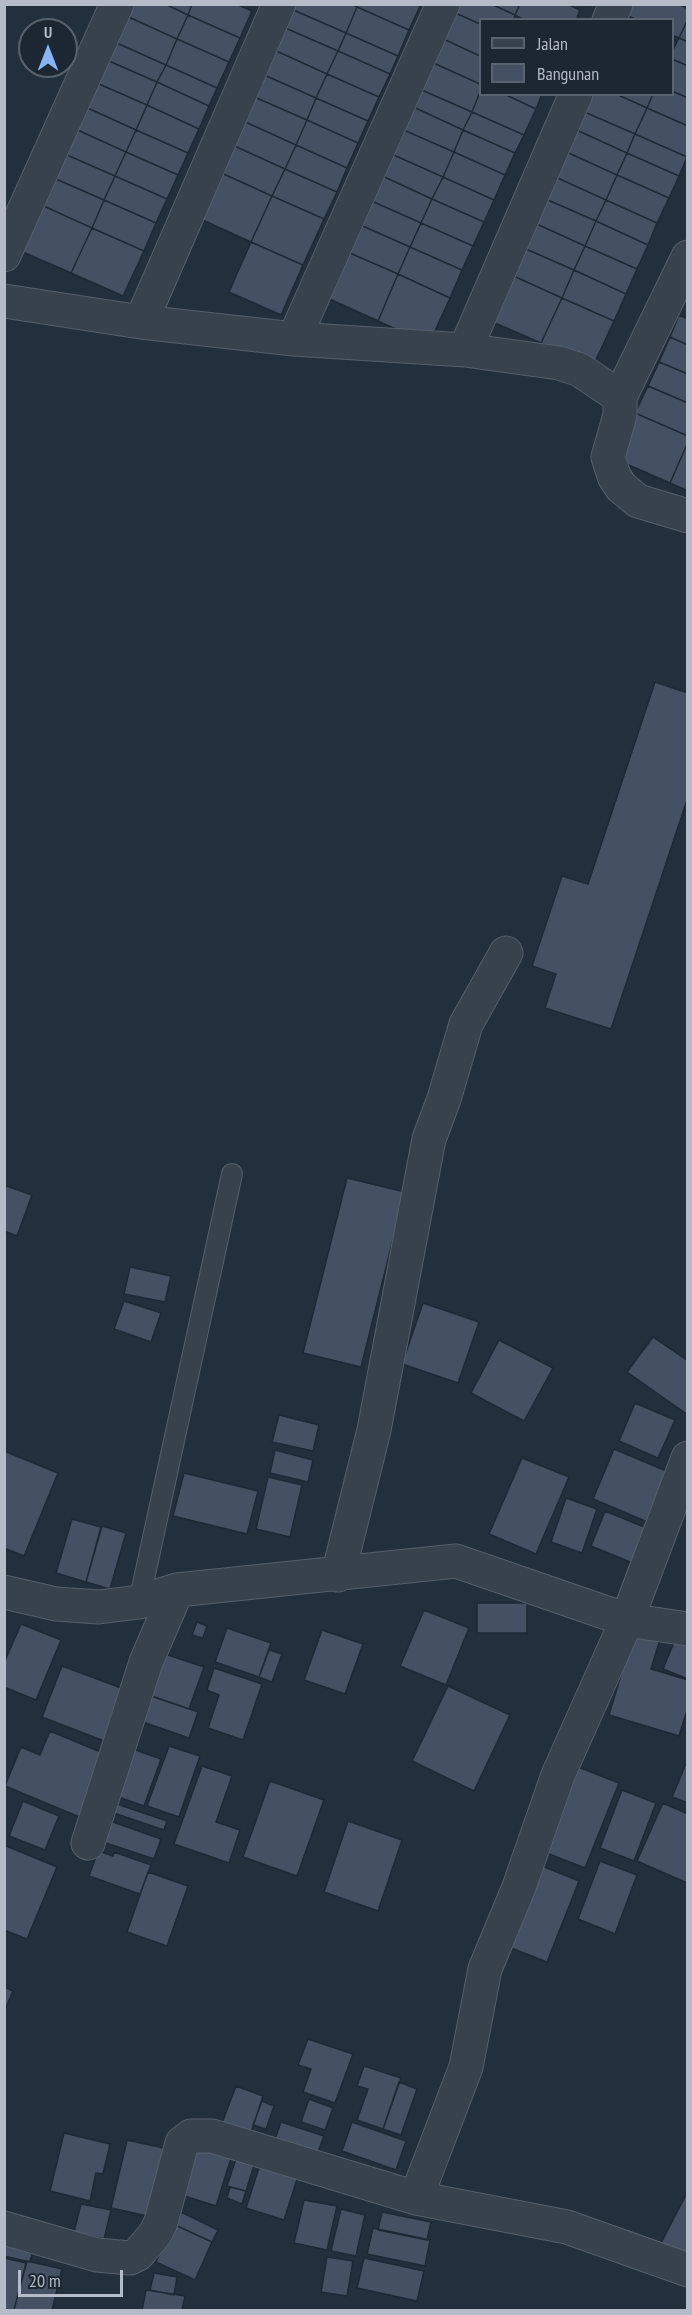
<!DOCTYPE html>
<html>
<head>
<meta charset="utf-8">
<style>
	body { margin:0 }
	#map { position:relative; width:692px; height:2315px; overflow:hidden; background:#242f3e; font-family:"PT Sans Narrow",sans-serif }
	canvas { display:block }
	.frame { position:absolute; inset:0; border:6px solid #b4bcc9; pointer-events:none }
	.legend { position:absolute; left:479px; top:18px; width:195px; height:78px; box-sizing:border-box; background:#1d2633; border:2px solid #59626f; margin:0; padding:8px 10px; list-style:none; font-size:18px; color:#b4bcc9 }
	.legend li { display:flex; align-items:center; gap:12px; height:30px }
	.legend b { width:30px; border:2px solid #59626f }
	.north { position:absolute; left:18px; top:18px; width:60px; height:60px; box-sizing:border-box; background:#1d2633; border:2px solid #59626f; border-radius:50%; rotate:0deg; font-size:16px; font-weight:700; line-height:24px; text-align:center; color:#b4bcc9 }
	.north::after { content:''; display:block; margin:auto; width:21px; height:27px; background:#8ab4f8; clip-path:polygon(50% 0,100% 100%,50% 72%,0 100%) }
	.scale { position:absolute; left:18px; top:2270px; width:105px; height:27px; box-sizing:border-box; border:3px solid #b4bcc9; border-top:0; padding-left:8px; font-size:18px; line-height:21px; white-space:nowrap; color:#b4bcc9; -webkit-text-stroke:4px #1d2633; paint-order:stroke }
</style>
</head>
<body>
<div id="map">
<canvas width="692" height="2315"></canvas>
<div class="frame"></div>
<ul class="legend">
<li><b style="height:8px;background:#38414e"></b>Jalan</li>
<li><b style="height:16px;background:#455162"></b>Bangunan</li>
</ul>
<div class="north">U</div>
<div class="scale">20 m</div>
</div>
<script>
const ctx = document.querySelector('canvas').getContext('2d');
ctx.lineJoin = 'round';
function fillPath(path, color) {
  ctx.fillStyle = color;
  ctx.fill(path, 'evenodd');
}
function shape(rows) {
  const path = new Path2D();
  for (const r of rows) {
    path.moveTo(r[0], r[1]);
    for (let i = 2; i < r.length; i += 2) path.lineTo(r[i], r[i + 1]);
  }
  return path;
}
function stroke(path, color, width, dash) {
  ctx.strokeStyle = color;
  ctx.lineWidth = width;
  ctx.lineCap = dash ? 'butt' : 'round';
  ctx.setLineDash(dash || []);
  ctx.stroke(path);
}
const building = shape([
	[127,4,165,4,188,15,177,39,122,14,127,4],
	[165,4,192,4,188,15,165,4],
	[192,4,236,4,252,11,240,38,188,15,192,4],
	[293,4,352,4,357,7,346,33,291,9,293,4],
	[358,4,416,4,420,6,409,30,357,7,358,4],
	[454,4,491,4,515,15,514,20,480,20,480,24,451,11,454,4],
	[491,4,520,4,515,15,491,4],
	[520,4,567,4,580,10,576,20,524,20,515,15,520,4],
	[628,4,679,4,688,9,688,19,679,38,672,35,672,20,637,20,624,14,628,4],
	[357,7,409,30,398,56,346,33,357,7],
	[291,9,346,33,338,51,283,27,291,9],
	[451,11,480,24,480,56,439,37,451,11],
	[122,14,177,39,166,65,110,40,122,14],
	[188,15,240,38,229,62,177,39,188,15],
	[688,19,688,42,679,38,688,19],
	[283,27,338,51,327,74,272,49,283,27],
	[346,33,398,56,390,74,338,51,346,33],
	[439,37,480,56,480,84,429,61,439,37],
	[679,38,688,42,688,66,672,59,672,52,679,38],
	[177,39,229,62,217,88,166,65,177,39],
	[110,40,166,65,157,82,102,58,110,40],
	[272,49,327,74,316,98,262,74,272,49],
	[338,51,390,74,379,97,327,74,338,51],
	[102,58,157,82,147,105,92,81,102,58],
	[672,59,688,66,688,98,672,91,672,59],
	[429,61,480,84,480,92,472,112,417,88,429,61],
	[166,65,217,88,209,106,157,82,166,65],
	[262,74,316,98,307,120,252,96,262,74],
	[327,74,379,97,368,121,316,98,327,74],
	[92,81,147,105,136,130,81,105,92,81],
	[157,82,209,106,199,129,147,105,157,82],
	[417,88,472,112,463,130,409,105,417,88],
	[672,91,688,98,688,126,647,108,653,94,672,94,672,91],
	[480,92,480,94,504,94,536,109,524,135,472,112,480,92],
	[504,94,542,94,536,109,504,94],
	[587,94,616,94,647,108,635,134,580,110,587,94],
	[616,94,653,94,647,108,616,94],
	[252,96,307,120,296,145,241,120,252,96],
	[316,98,368,121,358,143,307,120,316,98],
	[81,105,136,130,126,152,71,127,81,105],
	[147,105,199,129,188,153,136,130,147,105],
	[409,105,463,130,454,152,399,128,409,105],
	[647,108,688,126,687,157,635,134,647,108],
	[580,110,635,134,627,153,572,128,580,110],
	[472,112,524,135,515,153,463,130,472,112],
	[241,120,296,145,285,169,230,144,241,120],
	[307,120,358,143,347,168,296,145,307,120],
	[71,127,126,152,115,176,60,152,71,127],
	[399,128,454,152,443,177,387,152,399,128],
	[572,128,627,153,617,175,562,150,572,128],
	[136,130,188,153,178,175,126,152,136,130],
	[463,130,515,153,505,175,454,152,463,130],
	[635,134,687,157,679,176,627,153,635,134],
	[230,144,285,169,272,196,217,171,230,144],
	[296,145,347,168,337,192,285,169,296,145],
	[562,150,617,175,606,200,551,175,562,150],
	[60,152,115,176,104,200,49,176,60,152],
	[126,152,178,175,167,199,115,176,126,152],
	[387,152,443,177,432,199,378,174,387,152],
	[454,152,505,175,494,200,443,177,454,152],
	[627,153,679,176,669,198,617,175,627,153],
	[285,169,337,192,324,219,272,196,285,169],
	[217,171,272,196,251,242,196,217,217,171],
	[378,174,432,199,421,223,367,199,378,174],
	[551,175,606,200,596,221,541,197,551,175],
	[617,175,669,198,657,223,606,200,617,175],
	[49,176,104,200,92,228,37,203,49,176],
	[115,176,167,199,156,223,104,200,115,176],
	[443,177,494,200,484,222,432,199,443,177],
	[272,196,324,219,303,265,251,242,272,196],
	[541,197,596,221,585,246,530,221,541,197],
	[367,199,421,223,410,247,356,223,367,199],
	[432,199,484,222,473,246,421,223,432,199],
	[104,200,156,223,144,251,92,228,104,200],
	[606,200,657,223,648,245,596,221,606,200],
	[37,203,92,228,71,273,16,249,37,203],
	[530,221,585,246,574,270,519,246,530,221],
	[596,221,648,245,637,269,585,246,596,221],
	[356,223,410,247,398,274,343,250,356,223],
	[421,223,473,246,462,270,410,247,421,223],
	[92,228,144,251,123,296,71,273,92,228],
	[251,242,303,265,281,315,229,292,251,242],
	[519,246,574,270,562,298,507,273,519,246],
	[585,246,637,269,626,294,574,270,585,246],
	[410,247,462,270,450,298,398,274,410,247],
	[343,250,398,274,378,321,323,296,343,250],
	[574,270,626,294,614,321,562,298,574,270],
	[507,273,562,298,541,343,486,319,507,273],
	[398,274,450,298,429,344,378,321,398,274],
	[562,298,614,321,593,366,541,343,562,298],
	[679,315,688,319,688,345,670,337,679,315],
	[670,337,688,345,688,374,659,362,670,337],
	[659,362,688,374,688,403,648,386,659,362],
	[648,386,688,403,688,436,635,413,648,386],
	[635,413,688,436,688,442,670,483,615,459,635,413],
	[688,442,688,491,670,483,688,442],
	[655,682,688,693,688,797,611,1029,545,1008,556,974,532,966,562,876,588,884,655,682],
	[347,1178,405,1192,361,1367,303,1353,347,1178],
	[4,1185,32,1195,17,1236,4,1231,4,1185],
	[130,1267,171,1276,165,1302,124,1294,130,1267],
	[124,1301,161,1313,151,1342,114,1329,124,1301],
	[423,1303,479,1322,458,1383,402,1364,423,1303],
	[653,1337,688,1361,688,1415,627,1372,653,1337],
	[499,1340,553,1368,524,1421,471,1393,499,1340],
	[635,1403,675,1420,658,1458,619,1441,635,1403],
	[279,1415,319,1425,313,1451,272,1442,279,1415],
	[614,1449,671,1473,650,1523,593,1499,614,1449],
	[275,1450,313,1460,308,1482,270,1473,275,1450],
	[4,1451,58,1473,24,1556,4,1548,4,1451],
	[522,1458,569,1477,536,1554,489,1534,522,1458],
	[184,1473,258,1491,247,1534,173,1516,184,1473],
	[268,1477,302,1485,290,1537,256,1529,268,1477],
	[566,1498,597,1509,582,1553,551,1542,566,1498],
	[605,1511,649,1529,635,1564,591,1546,605,1511],
	[72,1519,101,1527,86,1582,56,1573,72,1519],
	[102,1526,126,1533,110,1589,86,1582,102,1526],
	[477,1603,527,1603,527,1633,477,1633,477,1603],
	[424,1610,469,1628,446,1685,400,1666,424,1610],
	[197,1622,207,1626,203,1638,192,1635,197,1622],
	[21,1624,61,1640,36,1700,4,1687,4,1663,21,1624],
	[227,1628,271,1643,259,1677,215,1662,227,1628],
	[635,1628,661,1636,651,1669,688,1680,688,1707,679,1736,609,1715,635,1628],
	[322,1630,363,1644,345,1694,304,1680,322,1630],
	[677,1635,688,1639,688,1679,663,1669,677,1635],
	[269,1650,282,1654,272,1682,259,1677,269,1650],
	[159,1652,204,1667,189,1709,145,1694,159,1652],
	[62,1666,132,1692,112,1744,42,1717,62,1666],
	[214,1668,262,1684,243,1740,208,1728,219,1695,207,1690,214,1668],
	[448,1686,510,1715,474,1791,412,1761,448,1686],
	[146,1694,198,1712,189,1738,137,1720,146,1694],
	[50,1731,115,1758,89,1821,5,1786,21,1747,40,1755,50,1731],
	[124,1746,161,1759,144,1806,107,1793,124,1746],
	[169,1746,200,1756,179,1817,147,1806,169,1746],
	[688,1759,688,1803,672,1797,688,1759],
	[202,1766,232,1776,216,1822,240,1830,229,1863,174,1844,202,1766],
	[578,1767,619,1783,585,1868,544,1852,578,1767],
	[270,1781,324,1800,297,1876,243,1857,270,1781],
	[622,1790,656,1803,634,1861,600,1848,622,1790],
	[23,1801,59,1816,45,1850,9,1836,23,1801],
	[114,1803,167,1821,164,1830,111,1812,114,1803],
	[663,1803,688,1814,687,1883,637,1861,663,1803],
	[107,1820,161,1839,154,1859,100,1841,107,1820],
	[348,1821,402,1840,378,1911,324,1892,348,1821],
	[4,1845,57,1867,27,1939,4,1930,4,1845],
	[98,1851,113,1856,114,1852,151,1865,140,1894,89,1876,98,1851],
	[600,1861,637,1875,615,1934,578,1919,600,1861],
	[537,1864,579,1881,547,1962,506,1946,537,1864],
	[148,1872,188,1886,167,1946,127,1932,148,1872],
	[4,1987,13,1991,4,2012,4,1987],
	[308,2039,353,2054,335,2103,303,2092,311,2069,298,2065,308,2039],
	[364,2066,401,2078,383,2129,357,2120,368,2089,357,2086,364,2066],
	[399,2082,417,2089,401,2135,383,2129,399,2082],
	[236,2086,263,2096,251,2133,222,2123,236,2086],
	[309,2099,333,2108,325,2130,301,2122,309,2099],
	[262,2101,274,2106,266,2129,253,2125,262,2101],
	[281,2122,324,2136,313,2165,271,2150,281,2122],
	[352,2122,406,2141,396,2170,342,2151,352,2122],
	[64,2133,110,2144,103,2174,96,2173,90,2201,50,2191,64,2133],
	[127,2140,173,2150,156,2218,111,2208,127,2140],
	[191,2142,232,2155,216,2206,175,2193,191,2142],
	[238,2153,256,2159,246,2191,227,2186,238,2153],
	[263,2155,301,2167,284,2220,246,2208,263,2155],
	[230,2187,246,2191,242,2204,227,2198,230,2187],
	[688,2191,688,2256,661,2243,688,2191],
	[304,2200,337,2206,327,2250,294,2243,304,2200],
	[81,2204,111,2210,104,2239,74,2232,81,2204],
	[341,2209,365,2215,356,2256,331,2251,341,2209],
	[181,2212,218,2230,212,2242,175,2225,181,2212],
	[382,2212,431,2222,427,2240,378,2230,382,2212],
	[173,2224,212,2242,195,2280,156,2262,173,2224],
	[373,2228,430,2240,425,2266,367,2254,373,2228],
	[4,2239,34,2246,30,2262,4,2256,4,2239],
	[327,2257,353,2261,347,2296,321,2292,327,2257],
	[4,2258,26,2263,14,2310,4,2310,4,2258],
	[364,2258,424,2271,417,2301,357,2288,364,2258],
	[27,2261,62,2269,52,2310,14,2310,27,2261],
	[154,2273,177,2277,174,2295,150,2290,154,2273],
	[146,2290,185,2296,182,2310,142,2310,146,2290]
]);
const lane = shape([
	[139,1602,232,1174]
]);
const street = shape([
	[609,20,616,4],
	[4,255,117,4],
	[4,301,141,322,294,339,465,350,559,363,580,370,620,397,620,415,608,457,614,476,621,487,638,501,688,516],
	[141,322,279,4],
	[294,339,443,4],
	[465,350,576,94],
	[620,397,688,257],
	[338,1575,374,1430,429,1139,444,1099,466,1024,506,953],
	[4,1592,56,1604,99,1607,139,1602,177,1590,456,1561,627,1620,688,1629],
	[88,1843,146,1662,177,1590],
	[416,2198,466,2067,485,1969,519,1887,558,1775,627,1620,688,1458],
	[4,2228,97,2255,130,2258,138,2254,155,2234,161,2222,182,2143,191,2136,212,2136,416,2198,567,2227,688,2270]
]);
fillPath(building, '#455162');
stroke(building, '#1f2835', 1.5);
stroke(lane, '#565f6c', 22);
stroke(street, '#565f6c', 35);
stroke(lane, '#38414e', 20);
stroke(street, '#38414e', 33);
</script>
</body>
</html>
